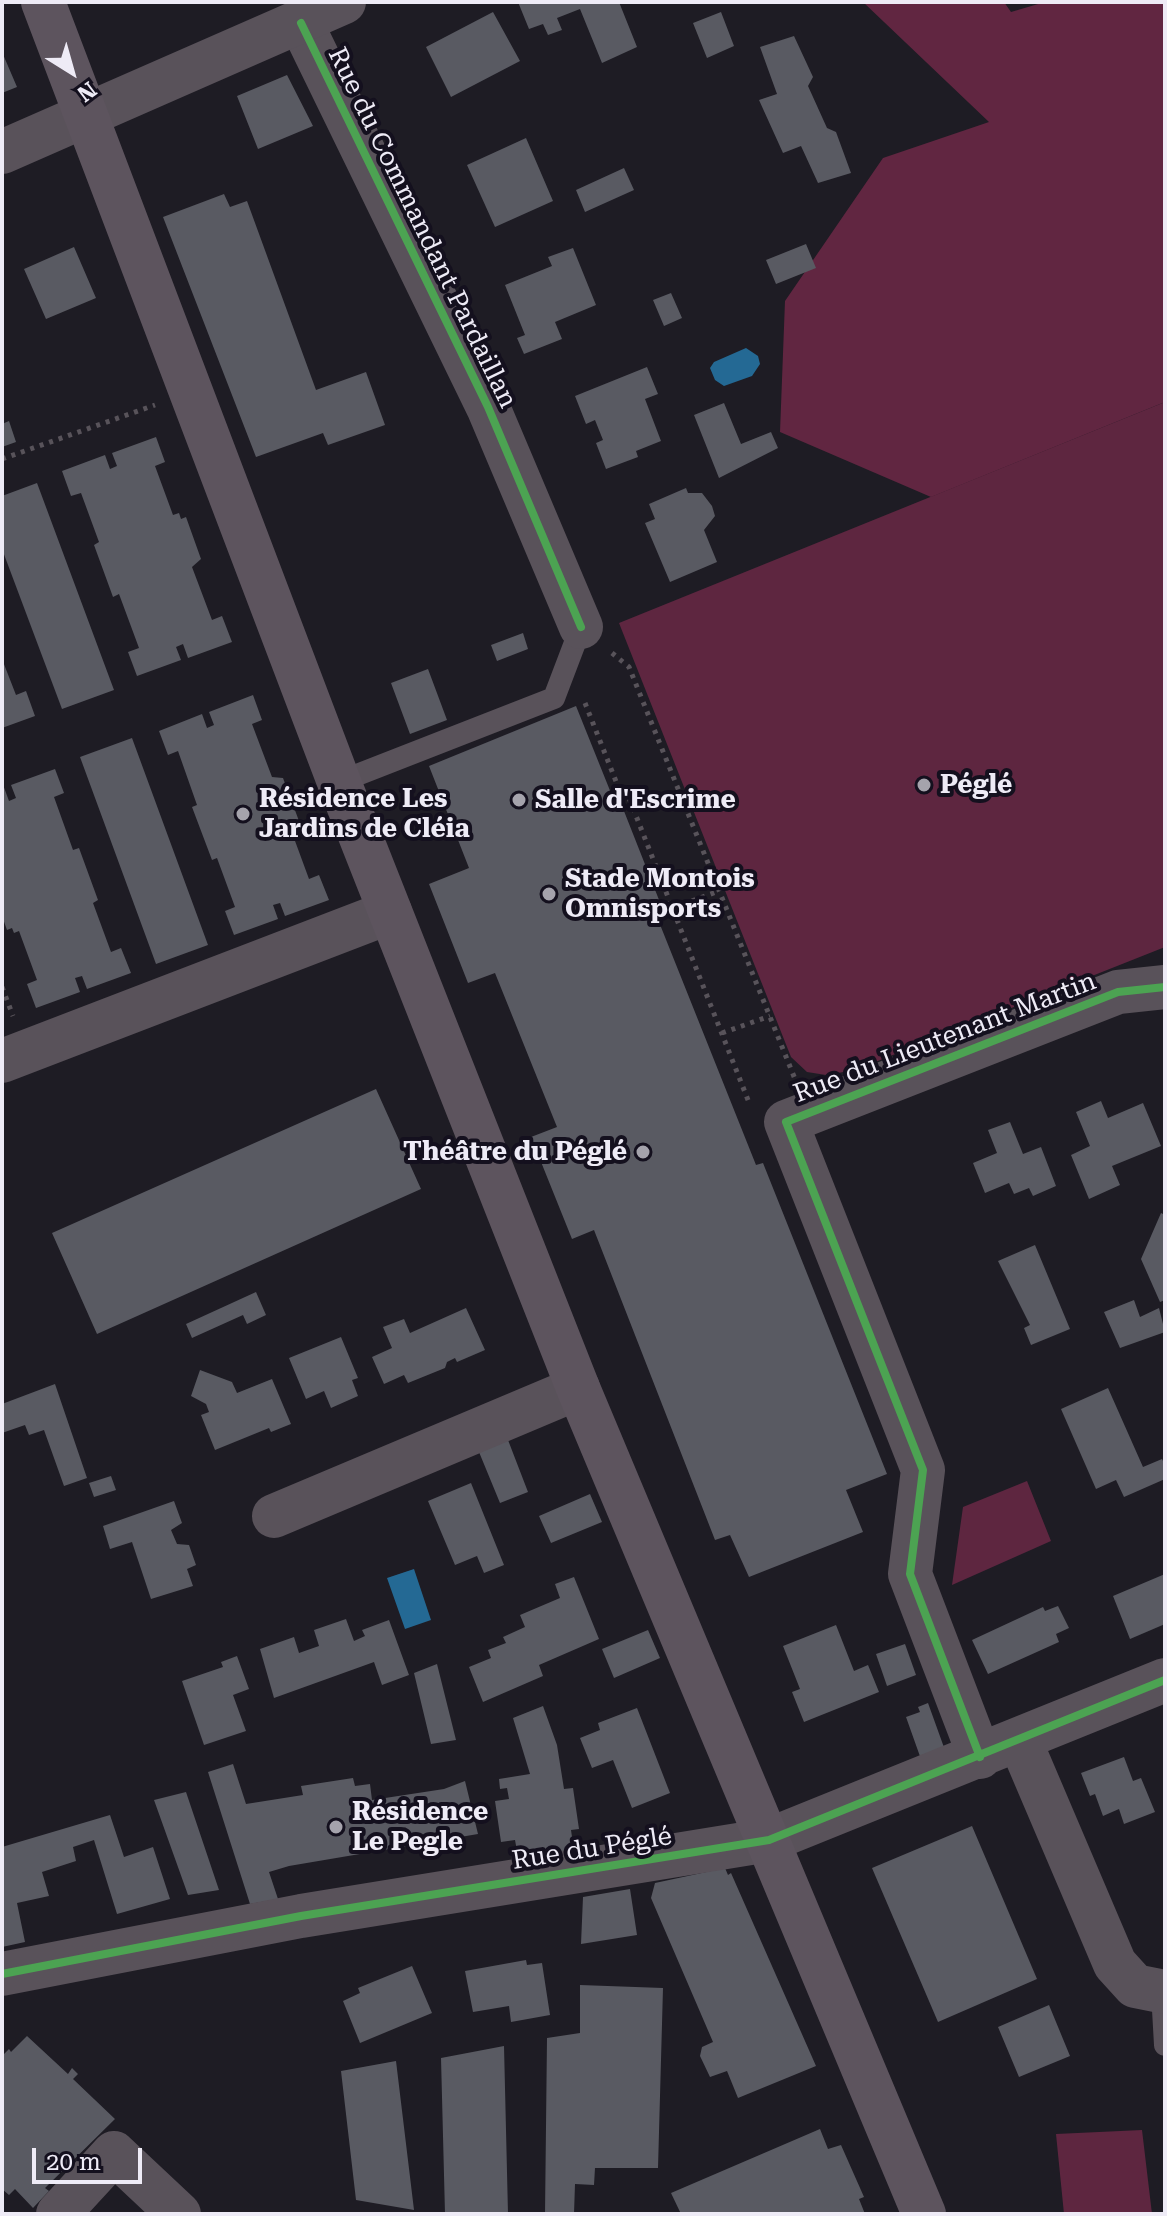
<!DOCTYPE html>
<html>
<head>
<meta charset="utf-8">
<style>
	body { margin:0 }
	#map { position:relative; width:1167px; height:2216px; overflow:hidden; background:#1e1c24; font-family:"Roboto Serif",serif }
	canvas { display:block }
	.frame { position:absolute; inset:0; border:4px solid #eeebf6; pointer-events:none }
	.north { position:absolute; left:32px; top:32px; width:80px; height:80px; -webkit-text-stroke:6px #14101e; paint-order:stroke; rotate:143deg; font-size:22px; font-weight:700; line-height:32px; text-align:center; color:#eeebf6 }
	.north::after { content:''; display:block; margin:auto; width:28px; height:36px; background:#eeebf6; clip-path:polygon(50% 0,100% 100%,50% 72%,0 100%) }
	.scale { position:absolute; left:32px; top:2148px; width:110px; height:36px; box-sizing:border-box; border:4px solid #eeebf6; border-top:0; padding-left:10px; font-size:24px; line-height:28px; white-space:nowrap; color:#eeebf6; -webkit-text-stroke:6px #14101e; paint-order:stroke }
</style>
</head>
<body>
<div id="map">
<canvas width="1167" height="2216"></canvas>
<div class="frame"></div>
<div class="north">N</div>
<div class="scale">20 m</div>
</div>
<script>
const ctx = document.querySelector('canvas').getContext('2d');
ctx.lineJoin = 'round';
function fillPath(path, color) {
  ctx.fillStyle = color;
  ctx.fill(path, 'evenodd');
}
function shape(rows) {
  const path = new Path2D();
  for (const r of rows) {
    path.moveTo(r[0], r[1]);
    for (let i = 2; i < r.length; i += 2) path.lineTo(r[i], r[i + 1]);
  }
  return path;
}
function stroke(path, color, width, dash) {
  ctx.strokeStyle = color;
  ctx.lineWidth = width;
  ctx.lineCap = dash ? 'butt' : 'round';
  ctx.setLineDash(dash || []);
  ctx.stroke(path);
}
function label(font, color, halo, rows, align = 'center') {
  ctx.font = font + ' "Roboto Serif",serif';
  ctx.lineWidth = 8;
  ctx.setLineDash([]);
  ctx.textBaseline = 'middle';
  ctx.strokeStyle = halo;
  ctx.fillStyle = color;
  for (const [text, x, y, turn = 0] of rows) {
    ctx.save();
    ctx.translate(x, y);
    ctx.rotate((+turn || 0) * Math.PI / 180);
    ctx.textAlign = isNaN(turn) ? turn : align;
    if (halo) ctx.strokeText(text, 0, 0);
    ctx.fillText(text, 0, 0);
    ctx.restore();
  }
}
const green = shape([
	[1165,402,1165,947,855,1070,826,1075,807,1072,791,1057,619,623],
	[1027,1481,1051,1541,952,1585,963,1507],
	[1142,2130,1152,2214,1064,2214,1056,2134]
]);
const forest = shape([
	[863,2,1004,2,1011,12,1045,2,1165,2,1165,402,931,497,780,432,785,301,883,158,989,122]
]);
const water = shape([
	[746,348,758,356,760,364,752,376,724,386,715,380,710,368,714,362],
	[414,1569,431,1620,405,1629,387,1578]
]);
const building = shape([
	[518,2,619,2,637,47,602,63,580,9,557,18,562,30,548,35,543,24,529,29],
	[493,12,520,61,451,97,426,47],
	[721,12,734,46,707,58,693,23],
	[794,36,813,77,808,86,827,128,836,132,851,173,818,183,801,146,783,153,759,100,777,94,760,47],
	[2,52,17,87,2,93],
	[287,75,313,126,258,149,237,96],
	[526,138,553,201,495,227,467,165],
	[624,168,634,190,585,212,576,190],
	[224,194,230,207,247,201,316,390,366,372,385,425,328,445,323,433,256,457,163,217],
	[806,244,816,268,776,284,766,260],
	[74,247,96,298,46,319,24,269],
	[573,248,596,305,555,322,562,339,524,354,517,338,525,335,505,285,552,266,548,257],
	[671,293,682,318,664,326,653,300],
	[647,367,658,394,645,399,661,441,636,451,638,457,606,469,596,443,603,440,595,420,586,424,575,396],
	[724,403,741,444,771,432,778,448,719,478,694,415],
	[9,421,16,442,2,447,2,424],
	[156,437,165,462,155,466,173,515,179,513,181,519,186,517,201,559,192,567,212,620,222,616,232,642,188,658,183,644,176,647,181,660,137,676,128,652,139,648,119,594,113,597,94,545,99,542,81,493,71,496,62,471,105,455,110,469,117,466,112,453],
	[37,483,114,690,62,709,2,549,2,496],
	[686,488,688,493,702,493,712,506,715,516,704,530,717,562,670,582,645,523,655,519,649,504],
	[523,633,528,649,497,661,491,645],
	[2,659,16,695,26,691,35,716,2,728],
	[428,669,447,720,410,734,391,683],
	[253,695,262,720,252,724,272,777,283,778,299,821,291,830,309,879,319,875,329,900,285,916,280,903,273,905,278,919,234,935,225,911,235,907,217,858,212,860,192,807,197,805,178,751,168,755,159,731,202,714,207,728,214,725,209,712],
	[576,706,617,808,622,806,663,910,655,912,756,1165,763,1163,887,1474,846,1490,863,1532,749,1577,730,1535,715,1540,594,1230,572,1239,531,1137,557,1127,495,973,468,983,429,884,469,868,429,766],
	[132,738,208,945,156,964,80,757],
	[55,769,64,793,54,797,73,850,79,848,98,900,93,903,111,952,121,948,131,973,87,989,82,976,75,978,80,992,36,1008,27,984,37,980,19,931,14,933,12,928,7,930,2,916,2,782,9,801,16,798,11,785],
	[376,1089,421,1189,97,1334,52,1233],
	[1101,1101,1108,1118,1143,1103,1161,1146,1112,1166,1120,1185,1089,1199,1071,1155,1090,1146,1076,1112],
	[1010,1122,1023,1154,1041,1147,1056,1186,1033,1196,1029,1188,1014,1194,1009,1183,985,1193,973,1163,997,1153,988,1130],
	[1161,1213,1165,1215,1165,1300,1160,1302,1141,1259],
	[1035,1245,1070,1329,1031,1345,1024,1328,1030,1325,998,1261],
	[256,1292,266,1315,247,1324,243,1315,192,1338,186,1324],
	[1134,1300,1140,1317,1159,1308,1165,1332,1120,1348,1104,1312],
	[466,1308,485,1350,457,1362,455,1358,447,1362,445,1368,408,1383,404,1375,384,1384,372,1357,392,1348,383,1327,404,1319,410,1333],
	[341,1337,358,1378,352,1380,358,1396,331,1408,324,1391,306,1399,289,1358],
	[200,1370,232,1382,237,1393,272,1379,291,1424,271,1432,269,1428,215,1450,201,1415,209,1412,206,1404,191,1396],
	[55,1384,87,1478,64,1486,44,1430,29,1435,25,1425,2,1433,2,1404],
	[1108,1388,1143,1467,1162,1459,1165,1465,1165,1479,1124,1497,1116,1480,1096,1489,1061,1409],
	[508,1440,528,1492,500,1503,479,1452],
	[111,1476,116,1490,94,1497,89,1483],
	[471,1483,504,1565,484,1573,477,1556,455,1565,428,1501],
	[590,1494,602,1522,551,1543,539,1516],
	[174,1501,182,1523,171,1530,177,1544,189,1545,196,1565,187,1569,193,1586,151,1599,132,1542,110,1549,103,1526],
	[1165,1574,1165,1624,1130,1639,1113,1596],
	[574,1577,599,1639,539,1665,543,1676,483,1702,469,1667,491,1658,488,1650,506,1643,503,1637,525,1627,520,1615,560,1598,555,1584],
	[1058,1606,1069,1628,1056,1634,1059,1642,988,1674,972,1640,1043,1607,1045,1611],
	[346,1619,354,1641,365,1636,362,1630,389,1620,409,1675,382,1685,374,1662,274,1698,260,1649,294,1637,299,1653,319,1646,314,1630],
	[836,1625,854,1671,868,1665,879,1692,804,1722,792,1692,800,1689,783,1646],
	[648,1630,660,1658,614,1678,602,1649],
	[905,1644,916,1675,887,1686,876,1654],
	[237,1656,249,1689,233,1695,246,1731,204,1745,182,1681,223,1667,221,1662],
	[437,1664,456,1740,431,1744,414,1673],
	[928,1703,946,1753,922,1762,906,1717,920,1712,918,1707],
	[543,1706,557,1745,564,1789,573,1788,579,1829,571,1830,574,1851,512,1862,511,1852,517,1851,515,1840,501,1842,495,1801,509,1799,507,1788,500,1789,499,1779,530,1774,513,1718],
	[637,1708,670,1793,632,1808,613,1760,592,1768,580,1738,600,1730,598,1723],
	[1124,1757,1133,1781,1141,1778,1155,1812,1124,1824,1119,1809,1103,1816,1095,1794,1090,1796,1081,1773],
	[233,1764,246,1804,303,1795,301,1786,353,1778,355,1786,370,1784,372,1800,444,1789,465,1781,478,1834,289,1866,269,1872,278,1899,250,1904,208,1772],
	[186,1792,219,1890,188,1895,154,1800],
	[110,1815,124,1857,153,1847,170,1899,117,1914,94,1840,73,1847,76,1861,42,1872,49,1896,17,1903,25,1942,2,1947,2,1847],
	[972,1826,1037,1979,938,2022,872,1868],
	[725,1868,728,1875,731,1873,816,2066,738,2098,727,2071,710,2077,700,2056,702,2047,713,2042,651,1898,655,1883],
	[630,1889,637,1935,581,1944,583,1897],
	[526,1960,527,1965,542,1963,550,2015,511,2022,509,2006,473,2012,465,1971],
	[412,1966,432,2013,360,2043,343,2001,360,1993,358,1988],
	[580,1985,663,1988,658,2168,595,2168,594,2185,575,2184,574,2214,545,2214,547,2038,580,2033],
	[1049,2005,1070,2056,1019,2077,998,2027],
	[27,2036,68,2074,72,2068,78,2074,73,2079,115,2119,45,2188,49,2191,33,2208,15,2189,9,2195,2,2189,2,2056,9,2049,11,2052],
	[504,2046,508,2214,445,2214,441,2058],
	[396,2061,414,2210,356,2200,341,2071],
	[820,2129,828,2149,841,2145,864,2197,859,2199,865,2214,681,2214,671,2193]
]);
const path = shape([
	[2,459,155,405],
	[612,653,629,667,795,1079],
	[585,703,623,799,629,798,750,1105],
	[673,908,719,891],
	[2,987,13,1016],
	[722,1033,770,1016]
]);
const service = shape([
	[339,782,554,698,581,627],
	[1162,1992,1165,2045]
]);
const minor = shape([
	[301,23,488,407,581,627],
	[2,1061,390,912],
	[274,1516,578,1388],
	[1020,1741,1115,1964,1135,1986,1165,1992],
	[980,1757,910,1574,923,1470,786,1122,1118,992,1165,987],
	[2,1974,301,1916,769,1840,1165,1680],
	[58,2214,114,2153,179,2214]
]);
const tertiary = shape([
	[2,152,344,2]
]);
const secondary = shape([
	[43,2,339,782,578,1388,924,2214]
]);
const cycleway = shape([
	[301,23,488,407,581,627],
	[980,1757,910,1574,923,1470,786,1122,1118,992,1165,987],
	[2,1974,301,1916,769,1840,1165,1680]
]);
const markers = [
	[924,785,8,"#a5a3ac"],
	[519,800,8,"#a5a3ac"],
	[243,814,8,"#a5a3ac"],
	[549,894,8,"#a5a3ac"],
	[643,1152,8,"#a5a3ac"],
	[336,1827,8,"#a5a3ac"]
];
const streetNames = [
	["Rue du Commandant Pardaillan",422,228,64],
	["Rue du Lieutenant Martin",945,1038,-21],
	["Rue du Péglé",592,1849,-9]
];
const poiNames = [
	["Péglé",940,785],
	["Résidence Les",259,799],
	["Jardins de Cléia",259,829],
	["Salle d'Escrime",535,800],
	["Stade Montois",565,879],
	["Omnisports",565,909],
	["Théâtre du Péglé",627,1152,"right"],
	["Résidence",352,1812],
	["Le Pegle",352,1842]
];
fillPath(green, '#5e2640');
fillPath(forest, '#612641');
fillPath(water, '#246994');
fillPath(building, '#595a62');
stroke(path, '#58535a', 5, [4, 6]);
stroke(service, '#59525a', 22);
stroke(minor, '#59525a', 44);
stroke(tertiary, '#59525a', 44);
stroke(secondary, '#5d545e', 44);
stroke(cycleway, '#4ca352', 8);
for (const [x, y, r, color] of markers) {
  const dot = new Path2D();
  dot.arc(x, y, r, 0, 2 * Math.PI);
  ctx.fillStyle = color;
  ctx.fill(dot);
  stroke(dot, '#14101e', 3);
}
label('26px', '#eeebf6', '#14101e', streetNames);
label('bold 26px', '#eeebf6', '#14101e', poiNames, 'left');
</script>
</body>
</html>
